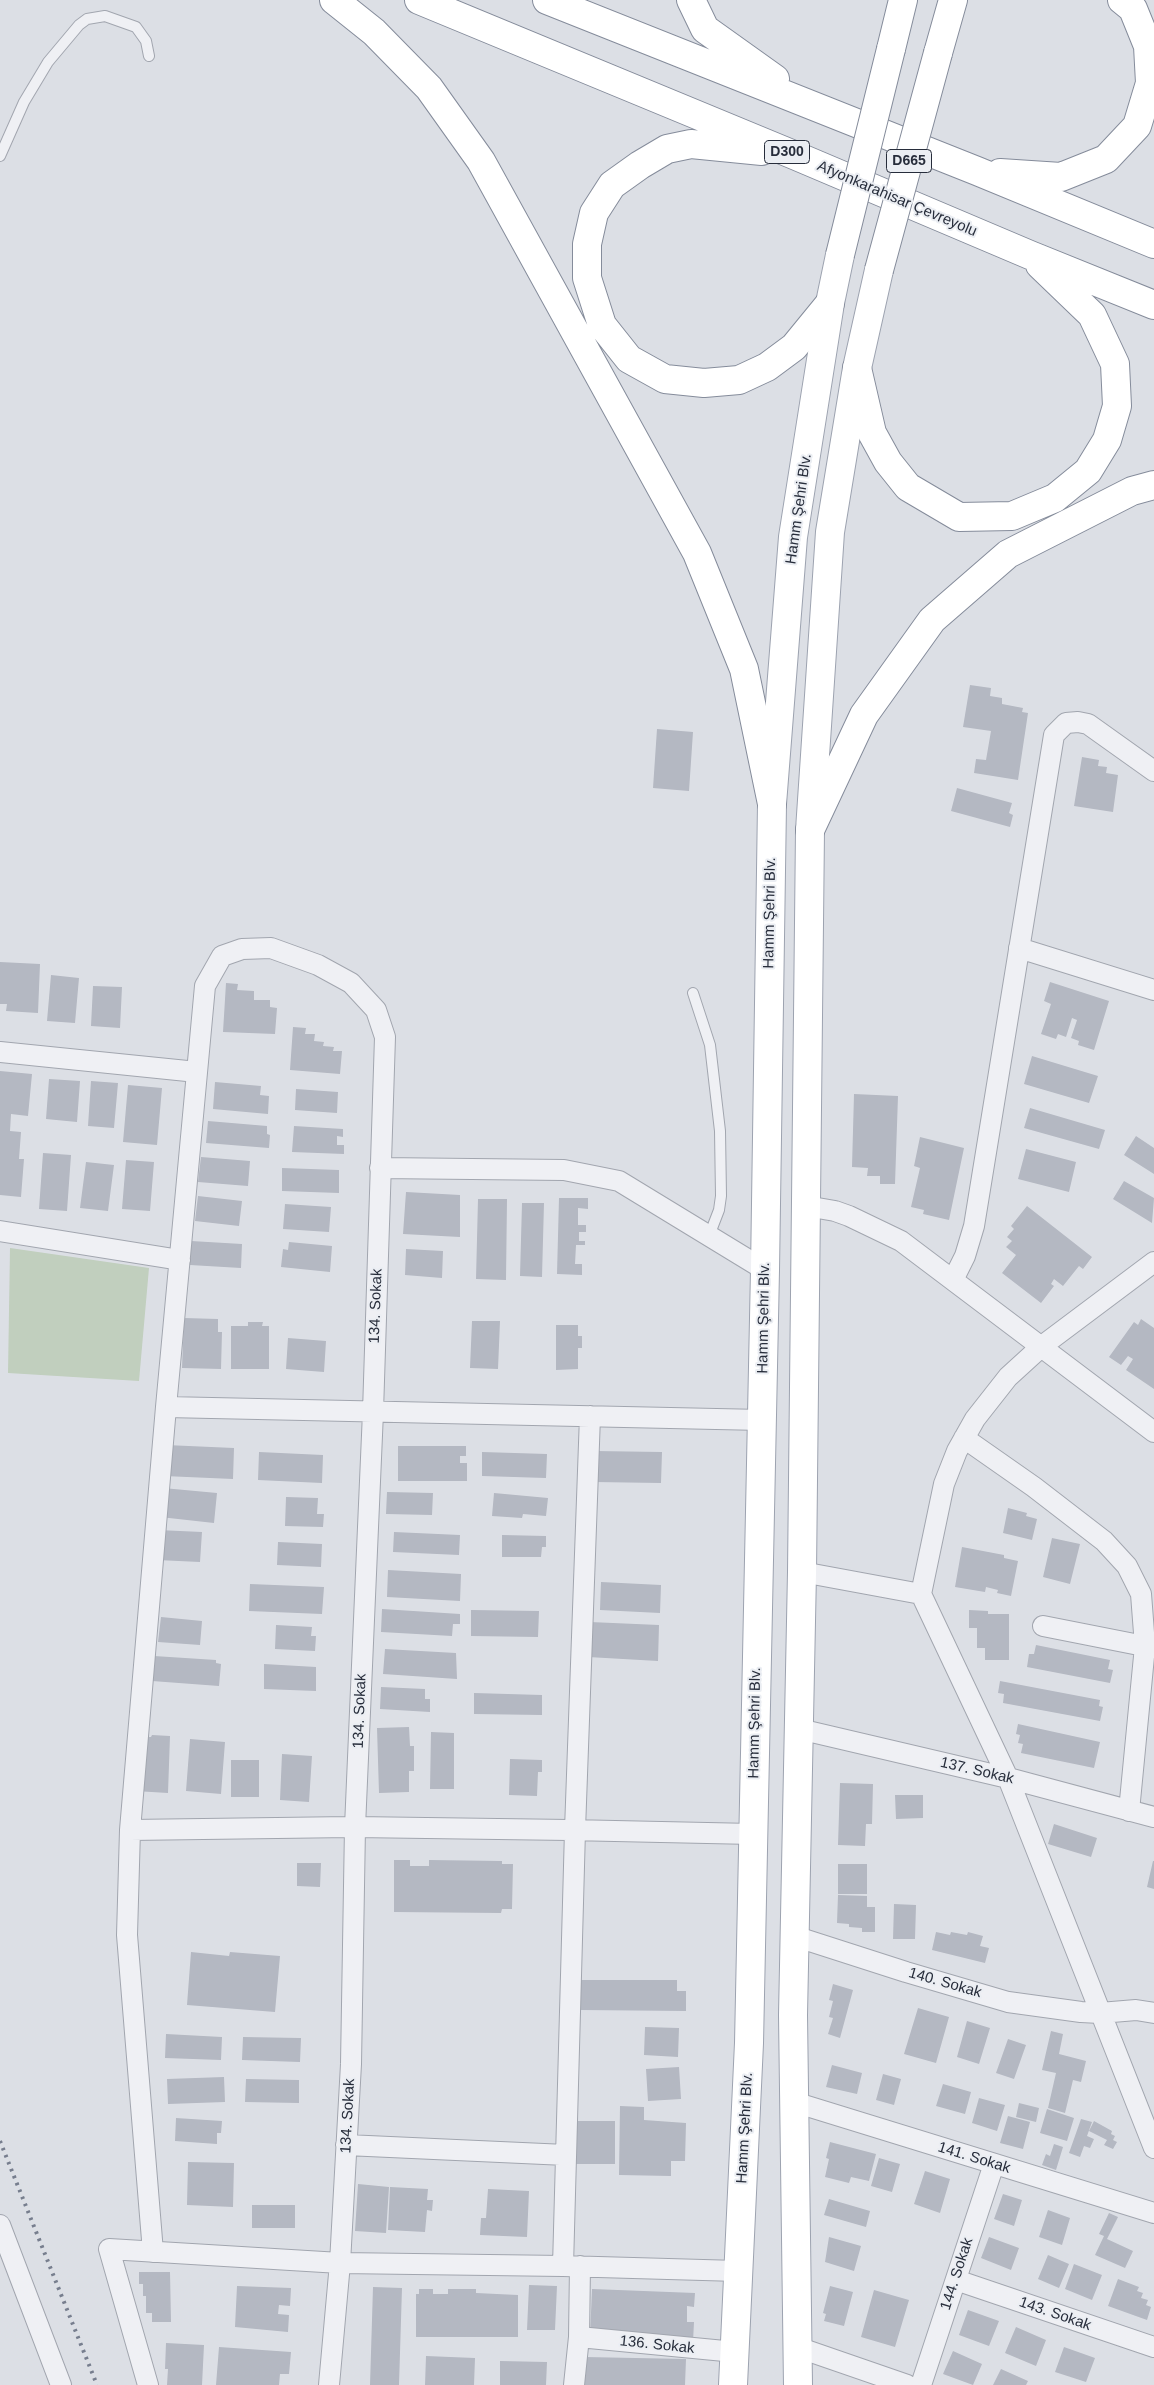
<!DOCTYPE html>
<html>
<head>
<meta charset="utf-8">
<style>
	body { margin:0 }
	canvas { display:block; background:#dcdfe5 }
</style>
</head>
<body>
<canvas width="1154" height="2385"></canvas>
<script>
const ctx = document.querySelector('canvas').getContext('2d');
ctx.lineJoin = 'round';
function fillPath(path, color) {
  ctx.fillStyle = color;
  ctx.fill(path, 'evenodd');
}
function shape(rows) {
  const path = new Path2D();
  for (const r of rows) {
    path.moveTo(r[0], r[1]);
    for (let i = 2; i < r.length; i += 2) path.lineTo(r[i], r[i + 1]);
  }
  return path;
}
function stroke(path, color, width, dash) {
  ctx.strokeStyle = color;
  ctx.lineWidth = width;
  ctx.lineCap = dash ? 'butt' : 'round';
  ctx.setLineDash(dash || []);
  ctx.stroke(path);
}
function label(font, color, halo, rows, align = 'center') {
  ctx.font = font + ' Arial,sans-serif';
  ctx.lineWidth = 4;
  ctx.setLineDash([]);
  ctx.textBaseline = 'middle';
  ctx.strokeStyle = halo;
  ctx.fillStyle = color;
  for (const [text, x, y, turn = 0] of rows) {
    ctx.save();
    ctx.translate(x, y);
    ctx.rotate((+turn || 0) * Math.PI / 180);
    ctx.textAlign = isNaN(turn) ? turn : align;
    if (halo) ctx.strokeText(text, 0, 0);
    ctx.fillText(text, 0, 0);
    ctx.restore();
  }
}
const green = shape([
	[10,1248,149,1268,139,1381,8,1373]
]);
const building = shape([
	[970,685,991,688,990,696,1002,698,1002,704,1023,708,1022,712,1028,713,1018,780,974,773,976,759,986,760,991,731,963,727],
	[657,729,693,732,689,791,653,788],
	[1082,757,1099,760,1098,766,1107,767,1106,773,1118,775,1113,812,1074,806],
	[957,788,1012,803,1009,813,1013,815,1010,827,951,811],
	[0,962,40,964,38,1013,6,1011,7,1004,0,1004],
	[51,975,79,978,75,1023,47,1021],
	[1050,982,1109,1001,1094,1050,1078,1045,1079,1041,1071,1038,1077,1020,1072,1018,1066,1037,1058,1034,1056,1039,1041,1034,1051,1004,1044,1001],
	[226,983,238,984,237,990,254,991,254,1000,270,1000,270,1007,277,1008,275,1034,223,1032],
	[93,986,122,987,120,1028,91,1026],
	[293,1027,306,1028,305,1034,315,1034,314,1041,324,1042,323,1046,334,1047,333,1051,342,1051,340,1074,290,1070],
	[1032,1056,1098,1076,1089,1103,1024,1084],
	[0,1071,32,1074,28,1116,11,1114,10,1131,21,1132,19,1159,24,1159,21,1197,0,1195],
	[49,1079,80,1081,77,1122,46,1119],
	[91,1081,118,1083,114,1128,88,1126],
	[215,1082,261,1086,260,1095,269,1096,268,1114,213,1109],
	[128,1085,162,1088,157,1145,123,1142],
	[296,1089,338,1092,337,1113,295,1110],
	[854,1094,898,1096,895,1184,880,1184,880,1176,867,1176,868,1168,852,1167],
	[1030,1108,1105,1130,1099,1149,1024,1128],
	[208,1121,267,1126,267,1134,270,1135,269,1148,206,1143],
	[294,1126,343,1129,343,1137,337,1136,337,1145,344,1145,344,1154,292,1152],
	[1136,1136,1154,1148,1154,1174,1124,1155],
	[920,1137,964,1148,949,1220,923,1214,924,1210,911,1207,920,1168,914,1166],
	[1026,1149,1076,1162,1069,1192,1018,1179],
	[43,1153,71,1155,67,1211,39,1209],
	[201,1157,250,1161,248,1186,198,1182],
	[126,1160,154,1162,150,1211,122,1209],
	[86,1162,114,1165,108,1211,80,1208],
	[282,1168,339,1170,339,1193,282,1191],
	[1124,1181,1154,1198,1152,1223,1113,1199],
	[406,1192,460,1195,460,1237,403,1234],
	[198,1196,242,1201,239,1226,195,1221],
	[559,1198,588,1198,588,1209,578,1208,578,1225,586,1225,586,1232,579,1232,579,1241,585,1241,585,1245,576,1245,575,1264,582,1264,582,1275,557,1274],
	[478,1199,507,1199,506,1280,476,1279],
	[522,1203,544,1203,542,1277,520,1276],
	[285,1204,331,1207,329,1232,283,1229],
	[1027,1206,1092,1257,1083,1269,1079,1266,1063,1286,1054,1279,1051,1284,1054,1286,1041,1303,1002,1273,1016,1255,1006,1247,1012,1241,1007,1237,1014,1229,1011,1226],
	[191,1241,242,1244,241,1268,190,1265],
	[289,1242,332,1246,330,1272,281,1267,283,1249,288,1250],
	[406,1249,443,1251,442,1278,405,1275],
	[184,1318,218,1319,218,1332,222,1332,221,1369,182,1368],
	[1141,1319,1154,1328,1154,1389,1126,1370,1133,1359,1128,1356,1121,1365,1109,1357,1134,1322,1138,1325],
	[472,1321,500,1321,498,1369,470,1368],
	[248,1322,263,1322,262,1326,269,1326,269,1369,231,1369,231,1326,248,1326],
	[556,1325,578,1325,578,1336,582,1336,582,1348,578,1348,578,1369,556,1370],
	[288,1338,326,1341,324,1372,286,1369],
	[166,1445,234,1448,233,1479,164,1476],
	[398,1446,466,1446,466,1456,460,1456,460,1463,467,1463,467,1481,398,1481],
	[594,1451,662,1452,661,1483,594,1482],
	[259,1452,323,1455,322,1483,258,1480],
	[482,1452,547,1454,546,1478,482,1476],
	[163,1488,217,1493,214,1523,160,1517],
	[387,1492,433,1493,432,1515,386,1514],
	[494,1493,548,1498,546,1516,523,1514,522,1518,492,1516],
	[286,1497,318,1498,317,1514,324,1514,323,1527,285,1526],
	[1008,1508,1027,1513,1026,1516,1037,1519,1032,1540,1003,1533],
	[158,1530,202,1532,200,1562,157,1560],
	[394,1532,460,1535,459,1555,393,1552],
	[502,1535,546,1536,546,1547,542,1547,541,1557,502,1557],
	[1052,1538,1080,1544,1070,1584,1043,1577],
	[278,1542,322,1544,321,1567,277,1565],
	[962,1547,1004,1555,1004,1558,1018,1561,1011,1596,997,1593,998,1590,986,1587,985,1592,955,1587],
	[388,1570,461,1574,460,1601,387,1597],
	[601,1582,661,1585,660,1613,600,1610],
	[250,1584,324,1587,322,1614,249,1611],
	[382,1609,460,1614,460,1624,453,1624,452,1636,381,1632],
	[471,1610,539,1611,538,1637,471,1636],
	[969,1610,988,1611,988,1614,1009,1614,1009,1660,985,1660,985,1648,977,1648,977,1628,969,1628],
	[161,1617,202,1621,200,1645,158,1642],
	[590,1622,659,1625,658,1661,588,1657],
	[276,1625,312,1627,311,1636,316,1636,315,1651,275,1649],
	[1036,1645,1110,1660,1108,1669,1113,1670,1110,1683,1027,1667,1029,1654,1034,1654],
	[385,1649,456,1653,457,1679,383,1674],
	[154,1656,216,1660,216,1663,221,1664,219,1686,152,1681],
	[264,1664,316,1667,316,1691,264,1689],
	[1000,1681,1100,1700,1099,1706,1103,1707,1100,1721,1003,1703,1004,1694,998,1693],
	[381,1687,425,1689,425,1699,430,1699,430,1712,380,1709],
	[474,1693,542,1695,542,1715,474,1714],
	[1018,1724,1100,1742,1094,1768,1021,1753,1023,1744,1018,1743,1020,1735,1016,1734],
	[409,1727,410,1746,414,1746,414,1771,409,1771,409,1792,379,1793,377,1728],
	[431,1732,454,1733,454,1789,430,1789],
	[152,1735,170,1736,168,1793,135,1791,138,1737,151,1737],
	[190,1739,225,1742,221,1794,186,1791],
	[282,1754,312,1756,309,1802,280,1800],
	[510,1759,542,1760,542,1772,538,1772,537,1796,509,1795],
	[231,1760,259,1760,259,1797,231,1797],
	[840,1783,873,1784,872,1824,866,1824,865,1846,838,1845],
	[895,1795,923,1795,923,1818,896,1819],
	[1054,1824,1097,1838,1091,1857,1048,1844],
	[394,1860,410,1860,410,1866,429,1866,429,1860,502,1861,502,1864,513,1864,512,1909,502,1909,501,1913,394,1912],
	[1153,1861,1154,1861,1154,1889,1147,1887],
	[297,1863,321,1863,320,1887,297,1886],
	[838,1864,867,1864,867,1894,838,1894],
	[838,1895,867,1896,867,1907,875,1907,875,1932,862,1932,862,1928,849,1927,849,1924,837,1923],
	[894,1904,916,1905,915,1939,893,1939],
	[936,1932,950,1935,951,1932,967,1935,968,1932,983,1936,980,1946,989,1948,985,1963,932,1950],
	[191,1952,229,1956,230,1952,280,1956,275,2012,187,2005],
	[575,1980,677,1980,677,1991,686,1991,686,2011,580,2010,580,2005,575,2005],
	[833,1984,853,1990,840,2038,828,2034,833,2018,829,2017,833,2001,829,2000],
	[918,2008,949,2017,936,2063,904,2054],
	[967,2021,990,2028,979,2064,957,2057],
	[645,2027,679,2028,678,2057,644,2055],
	[1051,2031,1063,2034,1059,2054,1086,2061,1081,2082,1073,2080,1065,2113,1048,2108,1056,2073,1042,2070],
	[166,2034,222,2037,221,2060,165,2058],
	[243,2037,301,2038,300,2062,242,2060],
	[1008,2039,1026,2045,1014,2079,996,2073],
	[832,2065,862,2073,857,2094,826,2087],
	[679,2067,681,2099,648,2101,646,2069],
	[883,2074,901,2079,894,2105,876,2100],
	[224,2077,225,2102,168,2104,167,2079],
	[246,2079,299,2080,299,2103,245,2102],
	[943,2084,971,2092,965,2114,936,2106],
	[979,2098,1005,2105,997,2131,972,2123],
	[1019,2103,1039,2108,1036,2122,1016,2117],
	[620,2106,644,2107,644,2120,686,2123,685,2161,671,2161,671,2176,619,2175],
	[1047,2109,1074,2118,1067,2141,1040,2133],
	[1008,2116,1030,2122,1023,2149,1000,2143],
	[176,2118,222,2121,221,2133,217,2133,217,2144,175,2141],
	[1081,2119,1092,2122,1087,2136,1094,2139,1090,2148,1084,2146,1080,2157,1069,2153],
	[576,2121,615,2121,615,2164,576,2164],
	[1094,2121,1112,2131,1111,2134,1115,2136,1113,2140,1117,2142,1113,2149,1104,2145,1107,2140,1089,2131],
	[830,2142,876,2154,869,2181,851,2177,849,2183,825,2177,829,2159,826,2158],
	[1054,2144,1063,2147,1056,2170,1042,2165,1046,2154,1050,2156],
	[879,2158,900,2164,892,2192,871,2186],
	[188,2162,234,2163,233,2207,187,2205],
	[925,2171,950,2179,940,2213,914,2204],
	[358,2184,389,2187,386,2233,355,2231],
	[390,2187,428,2189,427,2200,433,2200,432,2211,427,2210,425,2232,388,2230],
	[488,2189,529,2191,527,2237,480,2235,481,2218,486,2218],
	[1003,2194,1022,2200,1014,2226,994,2219],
	[829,2199,870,2211,866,2227,824,2215],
	[252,2205,295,2205,295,2228,252,2228],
	[1048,2210,1070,2218,1062,2245,1039,2237],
	[1109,2213,1118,2217,1107,2239,1133,2251,1125,2268,1095,2255,1104,2236,1099,2234],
	[829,2237,861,2246,854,2271,825,2262],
	[989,2237,1019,2248,1011,2270,981,2258],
	[1048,2255,1069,2264,1059,2288,1038,2279],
	[1074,2264,1102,2275,1092,2300,1065,2289],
	[139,2272,170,2272,171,2322,152,2322,152,2313,146,2313,146,2296,143,2296,143,2284,139,2284],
	[1118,2279,1139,2287,1137,2291,1143,2293,1141,2298,1148,2300,1146,2305,1151,2307,1147,2320,1108,2306],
	[529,2285,557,2286,555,2330,527,2330],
	[237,2286,291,2288,290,2306,279,2305,278,2314,289,2315,288,2332,235,2327],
	[830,2286,853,2292,844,2326,824,2321,826,2314,823,2313],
	[373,2287,402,2288,399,2385,370,2385],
	[419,2289,433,2289,433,2294,448,2294,448,2289,476,2289,476,2293,518,2295,518,2337,416,2337,416,2294,419,2294],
	[592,2289,695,2293,694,2307,687,2306,687,2322,694,2322,693,2342,590,2337],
	[874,2290,909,2300,895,2347,861,2337],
	[968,2310,999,2321,989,2346,959,2335],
	[1016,2327,1046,2340,1036,2366,1005,2353],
	[166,2343,204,2345,202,2385,167,2385,168,2369,165,2369],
	[219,2347,291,2352,289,2374,280,2374,279,2385,216,2385],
	[1064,2347,1095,2358,1086,2382,1055,2372],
	[953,2351,982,2364,973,2385,943,2374],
	[426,2356,475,2358,474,2385,425,2385],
	[585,2357,686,2359,685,2385,584,2385],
	[500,2361,547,2362,546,2385,500,2385],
	[1001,2369,1028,2381,1026,2385,993,2385]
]);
const lane = shape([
	[0,156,24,102,48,62,79,25,87,19,105,16,136,27,146,41,149,56],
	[693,993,710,1045,720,1131,721,1196,719,1210,709,1236]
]);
const street = shape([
	[1019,948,1154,990],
	[0,1052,197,1072],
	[380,1168,564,1170,619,1181,765,1270],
	[806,1206,835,1211,849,1216,901,1241,1154,1432],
	[0,1231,180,1260],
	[953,1280,965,1256,974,1226,1054,735,1066,723,1078,722,1088,724,1154,771],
	[166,1407,762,1420],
	[964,1438,1034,1487,1104,1541,1127,1566,1141,1594,1145,1646,1129,1811],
	[802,1572,921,1594,1008,1778,1154,2148],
	[921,1594,944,1484,957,1451,975,1419,1008,1377,1042,1346,1154,1262],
	[1043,1626,1154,1648],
	[799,1729,1008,1778,1154,1817],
	[130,1830,127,1935,153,2252],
	[794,1936,906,1972,1008,2002,1081,2012,1100,2013,1136,2010,1154,2013],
	[794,2102,1154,2213],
	[346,2145,566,2155],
	[0,2225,61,2385],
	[563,2266,738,2271],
	[956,2280,1154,2347],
	[579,2337,735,2352],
	[797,2347,907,2385],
	[148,2385,109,2249,340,2263,563,2266,575,1830,590,1416],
	[329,2385,340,2263,351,2064,355,1827,373,1412,385,1037,376,1010,351,983,318,965,271,948,242,949,222,956,205,986,166,1407,130,1830,350,1827,355,1827,569,1830,753,1834],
	[574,2385,579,2337,580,2266],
	[921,2385,994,2164]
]);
const primary = shape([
	[733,2385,749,2043,765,1270,772,804,793,537,830,303,840,255],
	[798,2385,793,2015,802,1572,810,830,830,532,857,368,879,270]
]);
const highway = shape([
	[334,0,374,32,429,88,481,161,697,553,744,669,772,804],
	[419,0,794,155,1030,255,1154,305],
	[547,0,977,171,1154,244],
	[691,0,705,29,775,79],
	[891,49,903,0],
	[938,53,953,0],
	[762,151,691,144,667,149,640,165,612,185,594,213,587,244,587,278,602,325,629,359,665,379,704,383,739,380,767,367,794,347,830,303],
	[1000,173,1061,177,1106,159,1137,126,1150,83,1148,46,1133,9,1122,0],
	[857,368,872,433,888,462,908,487,959,517,1012,516,1055,498,1088,471,1107,440,1117,406,1115,364,1092,315,1040,265],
	[810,830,864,715,932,620,1008,554,1132,491,1154,485]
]);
const rail = shape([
	[0,2141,97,2385]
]);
const highwayBridge = shape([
	[840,255,891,49],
	[879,270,938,53]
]);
const shields = [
	[787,152,45],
	[909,161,45]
];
const shieldNames = [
	["D300",787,152],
	["D665",909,161]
];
const streetNames = [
	["Afyonkarahisar Çevreyolu",897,199,23],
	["Hamm Şehri Blv.",799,509,-82],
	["Hamm Şehri Blv.",770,913,-89],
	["134. Sokak",376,1306,-88],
	["Hamm Şehri Blv.",764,1318,-89],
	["134. Sokak",360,1711,-88],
	["Hamm Şehri Blv.",755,1723,-89],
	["137. Sokak",977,1771,13],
	["140. Sokak",945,1983,16],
	["134. Sokak",348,2116,-87],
	["Hamm Şehri Blv.",745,2128,-87],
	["141. Sokak",974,2158,17],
	["144. Sokak",957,2274,-72],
	["143. Sokak",1055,2314,19],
	["136. Sokak",657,2345,6]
];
fillPath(green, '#c1cfbe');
fillPath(building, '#b4b8c2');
stroke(lane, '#a2a6af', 12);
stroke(street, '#a2a6af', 22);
stroke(primary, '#9da3b0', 30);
stroke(highway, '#858c9b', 30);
stroke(lane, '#eff0f4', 10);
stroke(street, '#eff0f4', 20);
stroke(primary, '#fff', 28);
stroke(highway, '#fff', 28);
stroke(rail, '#777e8e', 4, [2.5, 5]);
stroke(highwayBridge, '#858c9b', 30, []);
stroke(highwayBridge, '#fff', 28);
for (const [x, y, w] of shields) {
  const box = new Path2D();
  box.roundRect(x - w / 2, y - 11.5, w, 23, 4);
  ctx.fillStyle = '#ebeef3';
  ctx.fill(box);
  stroke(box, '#272d3b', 1);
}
label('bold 14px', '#272d3b', null, shieldNames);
label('15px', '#272d3b', '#ebeef3', streetNames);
</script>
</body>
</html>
